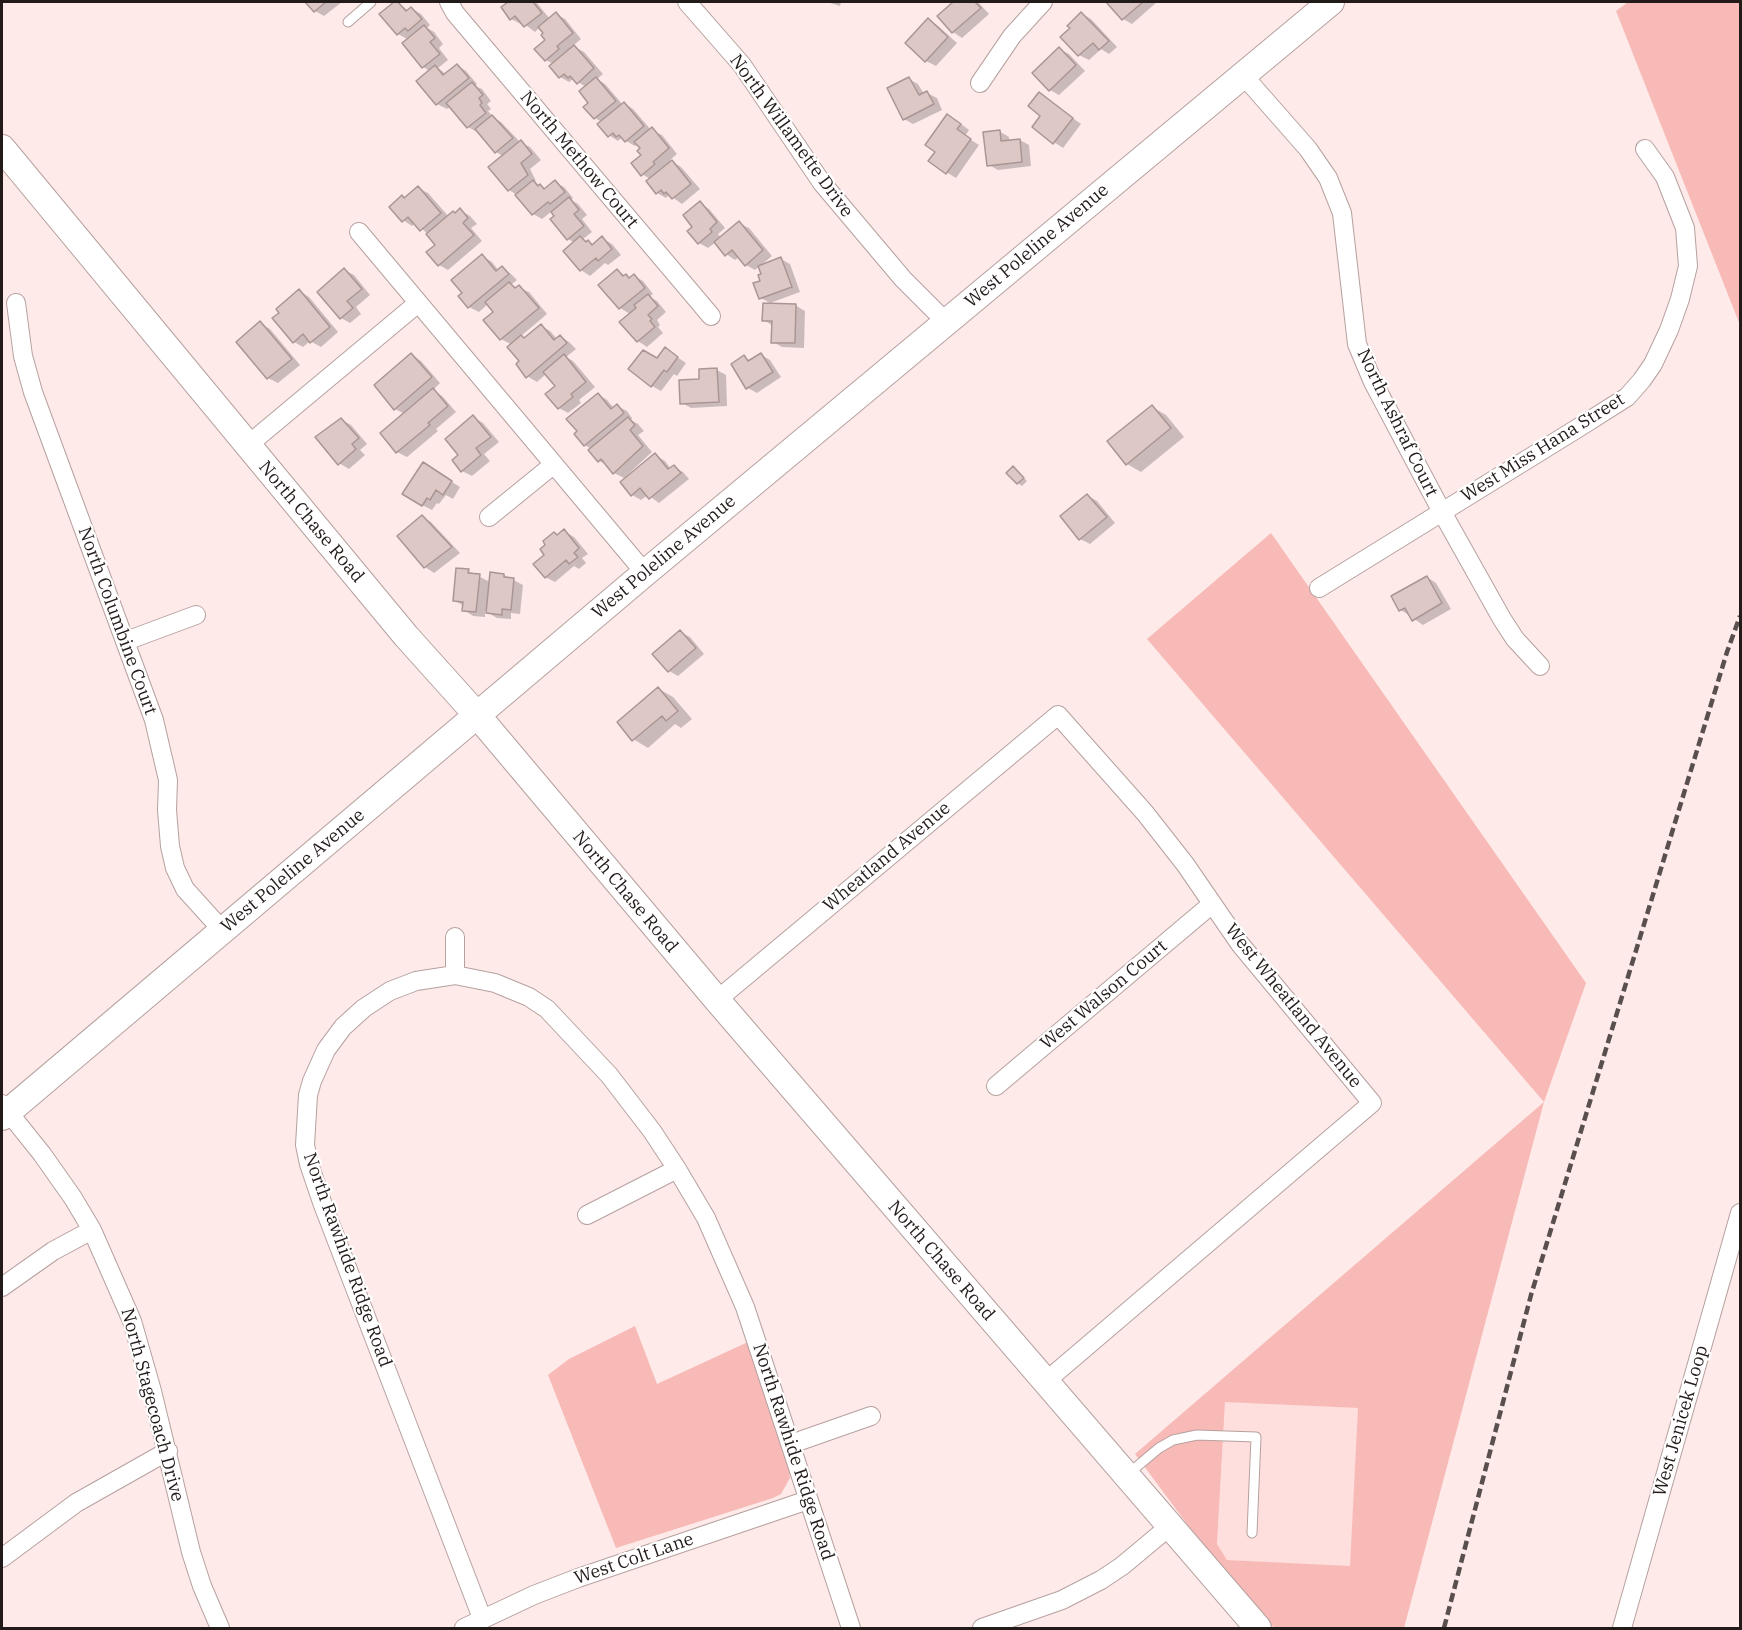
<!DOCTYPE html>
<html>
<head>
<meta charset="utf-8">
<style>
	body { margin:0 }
	#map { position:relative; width:1742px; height:1630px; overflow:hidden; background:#fdeae9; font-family:"IBM Plex Serif",serif }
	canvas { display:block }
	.frame { position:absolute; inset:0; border:3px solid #231b1a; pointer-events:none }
</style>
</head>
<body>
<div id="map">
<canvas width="1742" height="1630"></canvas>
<div class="frame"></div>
</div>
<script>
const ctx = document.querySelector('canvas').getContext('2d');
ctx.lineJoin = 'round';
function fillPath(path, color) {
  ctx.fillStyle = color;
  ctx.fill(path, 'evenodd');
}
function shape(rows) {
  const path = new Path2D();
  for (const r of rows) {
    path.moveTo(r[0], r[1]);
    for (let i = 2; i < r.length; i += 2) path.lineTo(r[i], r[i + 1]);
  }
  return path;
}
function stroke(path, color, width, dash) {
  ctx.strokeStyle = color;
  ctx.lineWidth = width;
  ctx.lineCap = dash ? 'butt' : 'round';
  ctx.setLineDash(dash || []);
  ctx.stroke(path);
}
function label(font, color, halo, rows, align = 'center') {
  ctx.font = font + ' "IBM Plex Serif",serif';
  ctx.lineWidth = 4.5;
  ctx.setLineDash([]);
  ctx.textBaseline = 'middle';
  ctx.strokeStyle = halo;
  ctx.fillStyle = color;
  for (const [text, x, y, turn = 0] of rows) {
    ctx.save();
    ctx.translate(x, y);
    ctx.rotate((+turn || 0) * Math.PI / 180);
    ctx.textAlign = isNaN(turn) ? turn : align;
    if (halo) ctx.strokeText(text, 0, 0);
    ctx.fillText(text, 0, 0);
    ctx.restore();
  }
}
const built = shape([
	[1225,1401,1359,1408,1350,1567,1227,1560,1217,1544]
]);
const green = shape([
	[1628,2,1740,2,1740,325,1616,11],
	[1271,533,1586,983,1544,1102,1404,1628,1274,1628,1213,1559,1135,1454,1544,1102,1147,639],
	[1225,1402,1358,1408,1350,1566,1227,1560,1217,1544],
	[635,1326,657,1384,748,1342,789,1469,790,1478,781,1494,773,1498,616,1548,548,1375,569,1359]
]);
const shadow = shape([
	[306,2,342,2,324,16,315,11],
	[396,2,409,11,412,9,421,14,430,25,427,28,434,32,443,44,439,48,448,60,438,68,446,74,457,65,466,71,477,84,475,86,482,89,491,101,487,104,491,109,488,111,494,118,501,122,520,142,530,147,541,160,530,169,536,181,534,182,546,189,555,182,564,187,573,198,571,200,578,204,587,215,582,219,592,232,583,239,594,245,602,238,612,244,621,255,608,265,605,263,590,276,581,270,575,243,568,239,552,211,542,219,533,214,517,195,509,190,503,156,496,152,479,131,477,132,468,127,451,106,447,109,437,104,418,81,430,71,423,67,404,44,409,40,398,34,381,14],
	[510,2,536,2,550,19,556,14,565,19,581,39,573,46,584,52,603,74,597,79,605,84,623,105,624,103,633,109,651,130,662,135,677,154,670,160,681,167,700,189,682,204,669,195,666,198,657,193,650,179,642,174,642,149,638,144,635,146,621,138,618,141,609,135,602,122,595,118,586,87,573,79,569,82,560,77,553,64,546,60,547,40,540,27,535,32,523,23,521,24,511,19,503,8],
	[827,2,841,2,840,6],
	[956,2,978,2,989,14,962,38,953,32,939,16],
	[1108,2,1157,2,1132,24,1123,19],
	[1082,14,1091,19,1117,47,1109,54,1101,49,1089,60,1079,55,1062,37,1072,28],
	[928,20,937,25,957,43,936,66,926,61],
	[1059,49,1069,54,1085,71,1059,95,1050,90],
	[909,79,918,84,924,94,927,93,937,98,942,110,913,124,904,119],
	[1040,94,1081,124,1063,148,1054,142,1042,116],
	[957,121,969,130,965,136,979,145,956,178,946,172],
	[999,131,1009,137,1009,141,1020,140,1029,145,1031,166,998,170,989,165],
	[418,188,428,193,449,217,460,210,470,216,477,224,471,228,482,241,448,270,439,265,438,245,428,234,415,223,412,226,403,220,405,199],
	[700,203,709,209,725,228,718,234,721,238,739,223,749,228,772,256,760,266,781,259,790,264,800,292,770,303,761,298,763,275,760,266,755,270,746,265,739,257,735,260,726,254,716,242,708,248,699,243,695,227],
	[482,256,492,262,499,271,502,268,511,274,517,280,511,285,529,292,547,314,521,336,524,338,541,326,550,331,557,339,560,336,569,342,576,349,566,357,573,361,595,387,579,400,581,403,568,413,559,408,557,386,546,374,537,382,527,376,512,345,501,339,485,320,495,312,488,304,479,312,469,307,460,296,464,293],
	[344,270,354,275,370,295,356,307,361,314,350,323,341,318],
	[617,271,631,279,634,276,643,281,653,294,649,297,657,301,666,312,657,320,660,325,658,327,663,333,647,347,638,341,630,314,620,308],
	[299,291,309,297,338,332,321,347,310,341,303,347,294,342],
	[795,305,805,311,804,348,782,347,773,342,773,326,764,320],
	[260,323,270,329,300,365,278,383,268,378,238,342],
	[665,349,686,363,677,376,674,374,661,391,652,386,657,359],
	[412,355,421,361,440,383,433,390,442,396,456,412,436,429,438,431,407,457,397,452,405,414,395,409],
	[761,355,770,360,781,377,757,393,748,388,744,357,751,361],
	[717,370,726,375,727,406,691,408,682,403,701,380],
	[598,394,607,400,614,408,617,406,627,411,632,418,631,420,638,424,644,431,638,435,652,452,624,478,614,473,609,466,599,461,591,449,585,445],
	[1152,407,1166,415,1184,437,1141,472,1127,464],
	[473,417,483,423,499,442,484,454,490,461,472,476,462,471,460,455],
	[342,420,351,425,367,444,360,450,365,455,349,469,339,463],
	[655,455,665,461,671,469,674,467,683,472,689,479,659,503,648,495,641,500,632,495],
	[1014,468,1027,481,1022,486,1018,483],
	[433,470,460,487,453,499,446,495,439,504,437,503,432,510,422,505],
	[1088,496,1097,501,1115,523,1090,544,1080,539],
	[422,517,431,522,460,553,434,573,425,567],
	[564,531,574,537,588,554,582,558,586,563,579,569,574,566,555,582,545,577,546,555,558,536],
	[468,571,490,582,504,575,523,585,520,614,511,613,511,619,497,618,485,611,485,617,473,616,464,610,464,606,454,600],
	[1427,577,1436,583,1451,609,1423,625,1401,610],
	[680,632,690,637,704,654,678,676,669,671],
	[659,689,673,697,692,719,681,728,675,724,648,748,633,739]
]);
const building = shape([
	[305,2,326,2,314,12,305,2],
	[394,2,398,2,406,11,411,7,422,19,408,31,405,28,397,35,379,14,394,2],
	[508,2,533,2,542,13,524,27,515,16,510,20,501,7,508,2],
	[953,2,975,2,981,8,952,33,937,16,953,2],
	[1106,2,1143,2,1122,20,1106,2],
	[556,12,573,33,557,46,559,49,545,61,534,49,545,40,541,35,543,33,538,27,556,12],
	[1081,12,1109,41,1099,50,1093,43,1078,56,1060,37,1070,28,1067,26,1081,12],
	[928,18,948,37,925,62,905,43,928,18],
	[424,25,435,38,430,42,440,54,422,68,402,43,424,25],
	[574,45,594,68,577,84,570,76,568,78,564,74,559,78,549,66,574,45],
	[1059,47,1076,65,1049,91,1032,73,1059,47],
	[457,64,469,78,436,105,416,81,435,65,443,75,457,64],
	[596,77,616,101,594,119,583,107,588,103,579,91,596,77],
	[909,77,919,95,927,91,934,104,903,120,887,88,909,77],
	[472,82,483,95,479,98,482,103,480,105,486,113,467,128,446,103,472,82],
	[1039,92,1073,118,1053,144,1032,127,1040,116,1028,106,1039,92],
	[624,102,644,126,625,142,619,135,616,137,613,133,608,137,597,124,624,102],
	[947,114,961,124,957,129,971,139,946,174,928,161,935,152,925,145,947,114],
	[492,115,513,138,495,153,475,129,492,115],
	[652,127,669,148,653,162,655,164,641,176,631,163,641,155,637,151,640,148,634,142,652,127],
	[1000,130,1001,141,1020,139,1022,162,987,166,983,132,1000,130],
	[521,140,532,154,521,163,528,175,508,191,488,167,521,140],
	[672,160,691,184,672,199,666,192,664,194,661,190,656,194,646,181,672,160],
	[533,180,538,186,540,184,544,189,555,180,565,192,550,204,548,202,532,215,515,195,533,180],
	[418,186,441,213,420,231,408,217,402,222,389,207,402,195,404,198,418,186],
	[569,197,579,210,574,214,584,226,567,240,550,219,554,216,551,212,569,197],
	[700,201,717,222,710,229,712,232,698,244,687,231,692,227,683,215,700,201],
	[460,208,468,218,463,223,474,235,438,266,426,252,435,245,426,234,453,211,455,213,460,208],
	[739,221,763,250,745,266,732,250,725,256,714,242,739,221],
	[580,236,586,242,588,240,592,245,602,236,612,249,598,261,596,258,580,271,563,251,580,236],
	[482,254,496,271,502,266,509,274,468,308,458,296,462,293,451,280,482,254],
	[781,257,792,287,759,299,753,283,760,281,758,275,761,274,758,266,781,257],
	[344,268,362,289,347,301,353,308,340,319,317,292,344,268],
	[617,269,623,276,626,274,629,278,634,274,645,288,619,309,598,285,617,269],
	[509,282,515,288,519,285,539,308,500,340,483,320,493,312,485,302,509,282],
	[299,289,330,327,310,343,303,334,293,343,272,318,279,313,276,309,299,289],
	[648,294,658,306,648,315,652,319,650,321,655,327,637,342,619,322,636,308,634,305,648,294],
	[763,303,796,304,795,343,771,343,772,321,762,321,763,303],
	[260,321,292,359,267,379,236,342,260,321],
	[541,324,554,340,560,335,567,343,526,378,516,364,519,361,507,347,521,335,524,338,541,324],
	[665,347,678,357,667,372,664,370,651,387,628,369,643,350,657,358,665,347],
	[411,353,432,377,394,410,374,385,411,353],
	[761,353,773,372,746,389,731,364,744,355,748,361,761,353],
	[564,354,586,382,571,394,573,397,558,409,545,394,555,386,543,372,564,354],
	[717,368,719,402,680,404,679,380,699,379,699,369,717,368],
	[433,388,448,406,428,423,430,425,396,453,380,433,433,388],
	[598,393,611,409,617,404,624,413,584,446,574,434,577,431,566,419,598,393],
	[1152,405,1171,428,1126,465,1107,441,1152,405],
	[473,415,491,437,476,448,481,455,461,472,452,460,458,455,445,439,473,415],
	[628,417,635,425,630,430,643,446,613,474,601,459,598,462,588,450,628,417],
	[341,418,359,438,352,444,356,449,338,465,315,437,341,418],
	[655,453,668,469,674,465,681,473,649,499,640,488,631,496,620,482,655,453],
	[423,462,452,481,443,495,436,490,430,500,427,498,422,506,402,494,423,462],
	[1013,466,1024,478,1017,484,1006,473,1013,466],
	[1087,494,1107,517,1079,540,1060,516,1087,494],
	[422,515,452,547,424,568,397,536,422,515],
	[564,529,579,548,574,553,578,557,569,564,566,560,545,578,533,564,544,555,540,549,545,545,543,541,554,532,557,535,564,529],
	[456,568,469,569,468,573,480,574,476,612,462,611,463,602,453,601,456,568],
	[490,572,504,574,504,577,514,578,511,610,502,609,502,615,486,613,490,572],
	[1427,576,1442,603,1412,621,1405,608,1399,611,1391,596,1427,576],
	[680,630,696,648,668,672,652,654,680,630],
	[658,687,678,711,666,721,662,716,632,741,617,722,658,687]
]);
const lane = shape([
	[348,22,371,2],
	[1128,1474,1159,1448,1173,1440,1197,1435,1256,1437,1252,1533]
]);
const street = shape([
	[449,2,455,13,711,316],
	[687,2,742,65,822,183,903,279,946,322],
	[1243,75,1308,149,1328,178,1342,213,1357,344,1373,382,1442,512,1502,619,1515,639,1540,666],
	[980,83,1012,36,1043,2],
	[359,232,645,573],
	[16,303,23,356,33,392,154,720,168,780,167,810,170,846,175,868,185,889,223,931],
	[248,445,418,303],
	[489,517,553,465],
	[1319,588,1578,428,1627,397,1642,380,1653,364,1669,330,1680,299,1688,266,1685,228,1665,177,1645,149],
	[126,641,196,615],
	[455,937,455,975],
	[717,1000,1058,715,1145,813,1185,864,1240,944,1372,1103,1045,1382],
	[996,1086,1212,904],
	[2,1104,42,1154,73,1198,92,1230,132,1321,152,1391,191,1552,202,1586,220,1628],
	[587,1215,677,1169],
	[2,1287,53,1251,92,1230],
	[791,1444,871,1416],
	[2,1558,76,1503,168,1451],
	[482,1618,323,1205,309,1164,305,1145,308,1095,312,1081,326,1050,343,1027,364,1008,390,991,416,981,455,975,495,983,529,997,547,1009,609,1075,652,1131,677,1169,706,1218,745,1307,851,1628],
	[464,1628,534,1595,578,1578,808,1500],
	[982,1628,1062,1600,1101,1580,1122,1566,1170,1526],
	[1622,1628,1740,1213]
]);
const secondary = shape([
	[2,148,406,636,477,715,717,1000,1258,1628],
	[2,1117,645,573,1331,2]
]);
const rail = shape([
	[1444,1628,1531,1295,1727,652,1740,616]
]);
const streetNames = [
	["North Willamette Drive",791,136,54],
	["North Methow Court",579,160,50],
	["West Poleline Avenue",1037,246,-40],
	["North Ashraf Court",1397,423,64],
	["West Miss Hana Street",1543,448,-32],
	["North Chase Road",311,522,50],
	["West Poleline Avenue",664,557,-40],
	["North Columbine Court",117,621,70],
	["Wheatland Avenue",887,857,-40],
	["West Poleline Avenue",293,871,-40],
	["North Chase Road",625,892,50],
	["West Walson Court",1104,995,-40],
	["West Wheatland Avenue",1293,1006,51],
	["North Rawhide Ridge Road",347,1260,70],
	["North Chase Road",941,1261,49],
	["North Stagecoach Drive",152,1405,75],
	["West Jenicek Loop",1681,1421,-74],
	["North Rawhide Ridge Road",793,1452,72],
	["West Colt Lane",634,1559,-19]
];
fillPath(built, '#fedfdd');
fillPath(green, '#f8bab7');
fillPath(shadow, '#0003');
fillPath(building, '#dec8c6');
stroke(building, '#aa9594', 1.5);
stroke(lane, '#b6a19f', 11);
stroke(street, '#b6a19f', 20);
stroke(secondary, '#b6a19f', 28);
stroke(lane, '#fff', 9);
stroke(street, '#fff', 18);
stroke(secondary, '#fff', 26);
stroke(rail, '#594f4e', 4.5, [9, 4.5]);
label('18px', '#231b1a', '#fff', streetNames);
</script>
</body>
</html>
